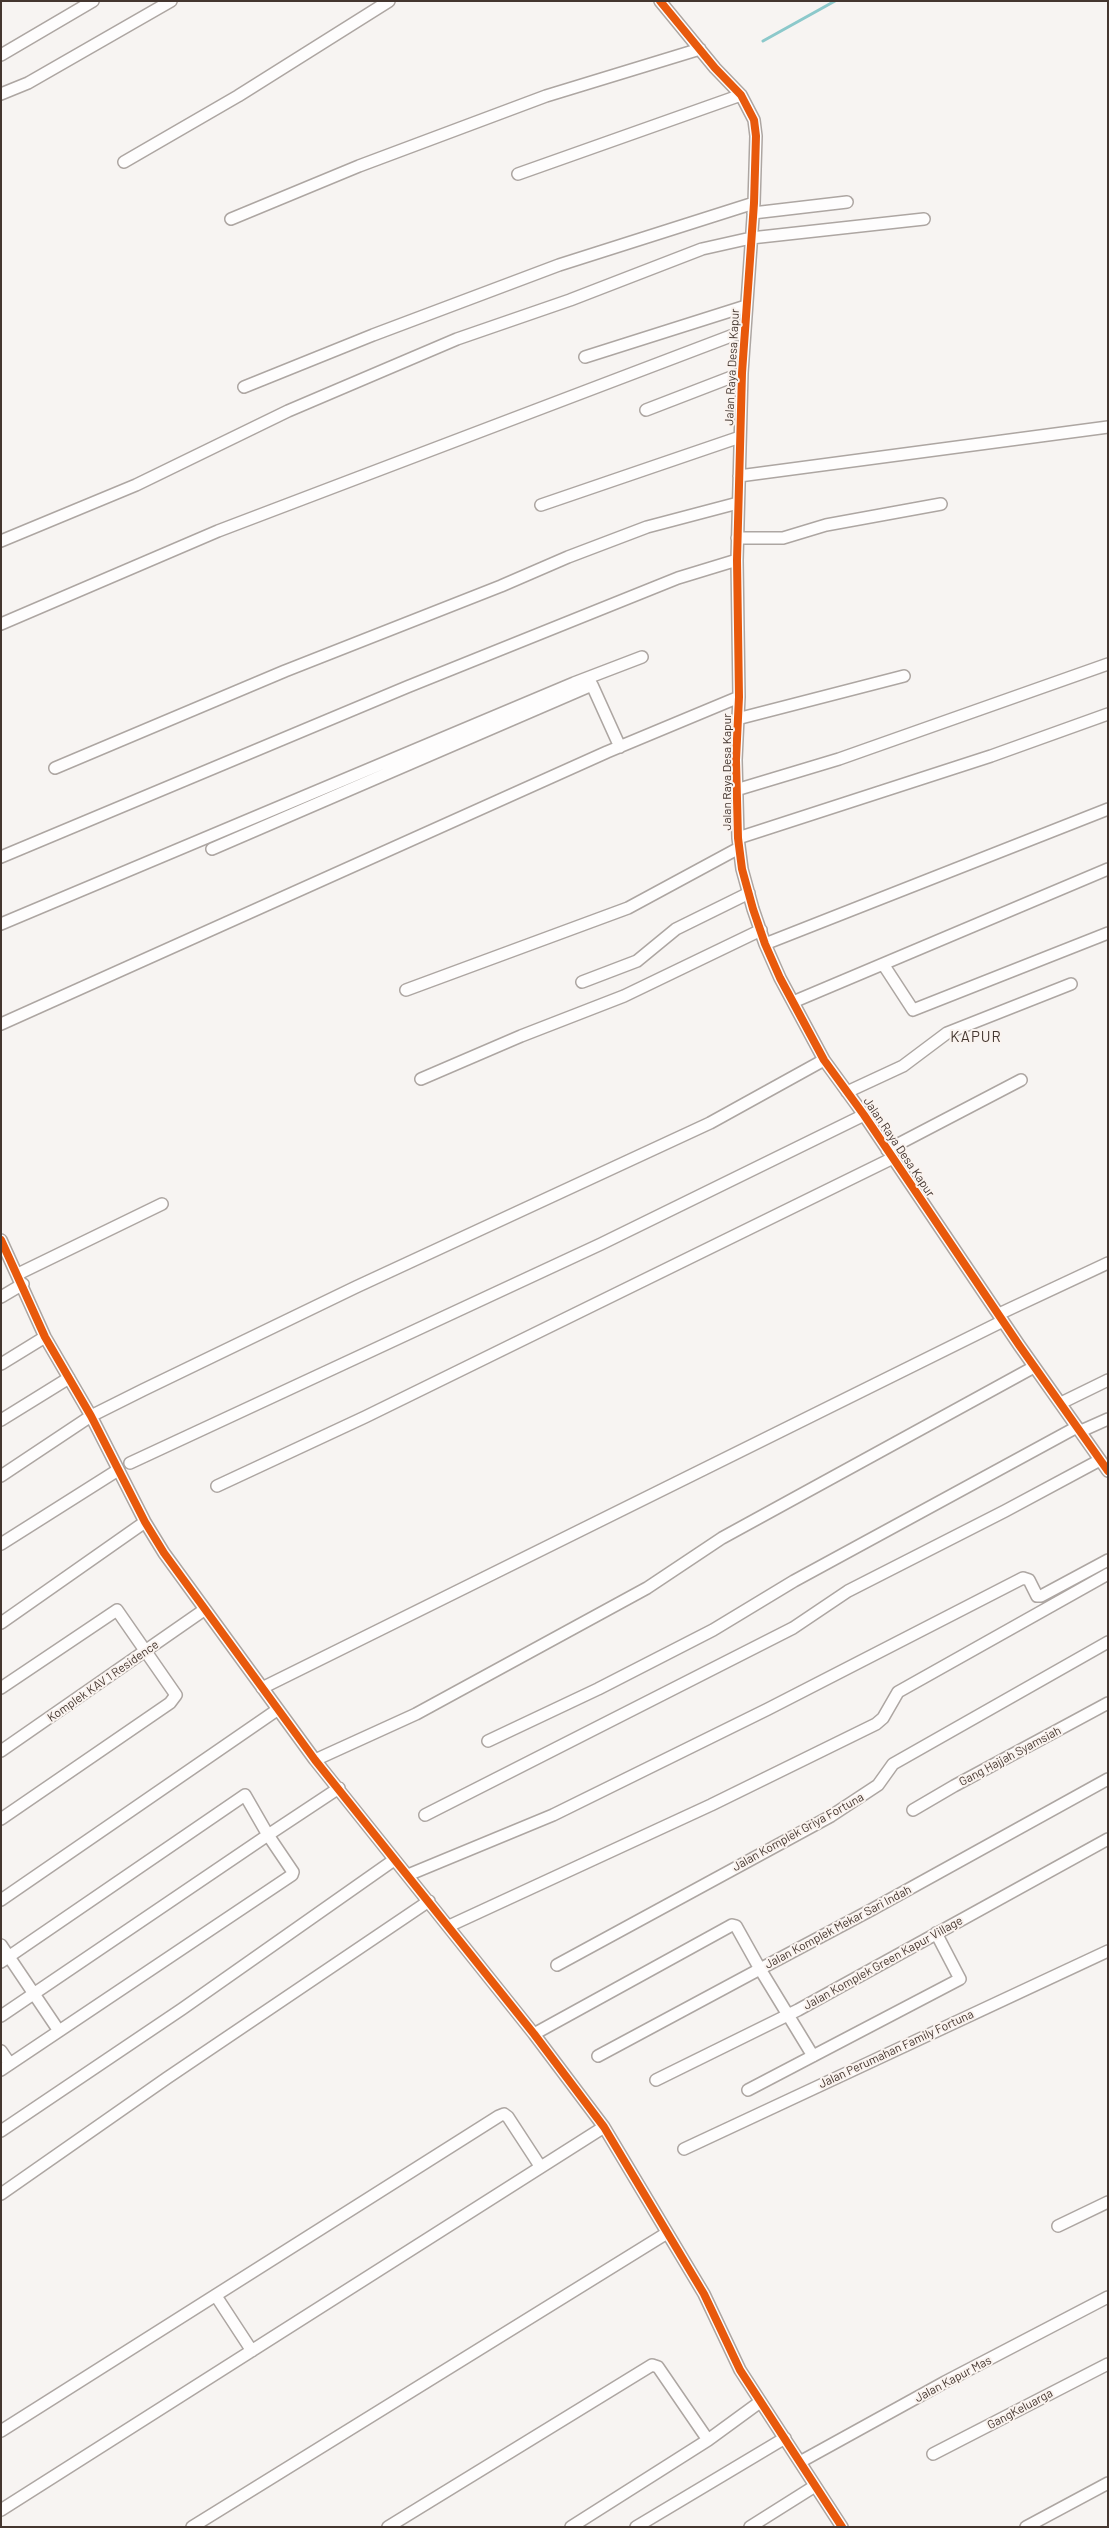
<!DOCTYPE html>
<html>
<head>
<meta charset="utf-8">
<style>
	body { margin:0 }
	#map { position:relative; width:1109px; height:2528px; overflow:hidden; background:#f7f4f2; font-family:Barlow,sans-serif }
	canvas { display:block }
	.frame { position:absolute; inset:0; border:2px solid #44362f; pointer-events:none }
</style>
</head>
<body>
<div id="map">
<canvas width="1109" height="2528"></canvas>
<div class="frame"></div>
</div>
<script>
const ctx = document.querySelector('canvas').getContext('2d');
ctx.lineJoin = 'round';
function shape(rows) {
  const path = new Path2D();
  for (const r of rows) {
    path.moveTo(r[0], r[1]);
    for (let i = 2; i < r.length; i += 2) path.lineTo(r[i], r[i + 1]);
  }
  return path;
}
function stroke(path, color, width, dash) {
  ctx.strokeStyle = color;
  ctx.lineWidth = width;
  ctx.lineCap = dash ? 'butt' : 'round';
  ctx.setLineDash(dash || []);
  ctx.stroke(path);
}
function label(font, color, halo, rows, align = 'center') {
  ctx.font = font + ' Barlow,sans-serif';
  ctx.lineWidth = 4;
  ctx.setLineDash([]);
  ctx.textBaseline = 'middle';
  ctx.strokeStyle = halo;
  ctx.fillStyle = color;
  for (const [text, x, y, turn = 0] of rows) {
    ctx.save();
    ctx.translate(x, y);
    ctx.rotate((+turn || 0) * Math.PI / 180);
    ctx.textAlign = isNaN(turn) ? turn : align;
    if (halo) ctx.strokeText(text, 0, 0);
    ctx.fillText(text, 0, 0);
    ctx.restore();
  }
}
const stream = shape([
	[763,41,835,1]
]);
const minor = shape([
	[660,1,715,68,741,95,754,120,756,136,754,203,742,373,737,560,739,697,736,760,738,838,742,869,753,909,765,944,780,978,824,1060,864,1115,1019,1345,1108,1471],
	[1,55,93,1],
	[1,94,28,83,171,1],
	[124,162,238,96,389,1],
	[518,174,741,95],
	[753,213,847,202],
	[231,219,359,166,546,96,700,49],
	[585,357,746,306],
	[244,387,373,335,559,265,754,203],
	[646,410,742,373],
	[739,476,1108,427],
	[541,505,740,437],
	[737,538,783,538,826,525,941,504],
	[1,541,136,485,288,411,403,362,457,339,570,300,702,249,751,238,924,219],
	[1,624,218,531,744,331],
	[737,719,904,676],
	[55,768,285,671,501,586,568,557,647,527,738,503],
	[736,790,839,759,1108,664],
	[738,838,991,756,1108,714],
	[212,849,592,685,620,747],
	[1,857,407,687,678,578,737,560],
	[1,924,574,683,642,657],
	[765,944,1108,809],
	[883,964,913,1010,1108,933],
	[582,982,637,961,676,929,749,893],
	[406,990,628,908,739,848],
	[793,1002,1108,869],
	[1,1024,607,752,739,697],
	[421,1079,521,1036,624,996,761,930],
	[847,1092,903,1066,947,1033,1071,984],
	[887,1150,1021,1080],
	[1,1240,45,1337,91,1416,145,1522,164,1553,315,1760,534,2034,604,2127,704,2294,740,2370,842,2527],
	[18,1274,162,1204],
	[1,1297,23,1284],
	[999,1314,1108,1263],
	[1,1364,45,1337],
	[1061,1403,1108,1380],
	[1,1420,69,1378],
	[1081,1431,1108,1419],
	[130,1463,601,1244,864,1115],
	[1,1476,91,1416,143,1390,356,1287,710,1123,824,1060],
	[217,1486,365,1417,893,1158],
	[1,1544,118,1470],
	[1,1623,145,1522],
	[1,1688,117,1610,176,1695,170,1703,1,1819],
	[262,1688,1003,1321],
	[488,1741,598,1689,713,1630,794,1581,1077,1427],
	[1,1751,204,1610],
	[315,1760,416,1714,647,1588,722,1538,1034,1367],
	[913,1810,954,1786,1108,1703],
	[425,1815,793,1628,848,1591,1005,1511,1100,1460],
	[408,1875,553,1815,768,1709,1023,1578,1029,1580,1037,1596,1041,1596,1108,1560],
	[1,1900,277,1710],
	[449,1926,711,1805,876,1724,883,1718,898,1692,1108,1574],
	[1,1945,59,2031],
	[1,1962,245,1795,268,1835,1,2016],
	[557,1965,831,1816,878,1785,893,1764,1108,1642],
	[534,2034,732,1925,736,1926,760,1969,871,1910,1108,1779],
	[1,2051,10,2064],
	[598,2056,760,1969,813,2056],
	[1,2070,292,1875,293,1872,268,1835,339,1788],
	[656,2080,798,2010,1108,1839],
	[748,2090,960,1979,936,1933],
	[1,2131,182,2009,394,1860],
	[684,2149,1108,1951],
	[1,2194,167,2078,429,1901],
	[1058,2226,1108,2202],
	[216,2296,252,2351],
	[1,2431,499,2116,504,2114,508,2117,540,2166],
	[933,2454,1108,2364],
	[800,2462,945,2382,1108,2297],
	[1,2510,604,2127],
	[192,2527,667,2233],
	[388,2527,652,2365,658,2367,708,2440],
	[571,2527,708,2440,760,2402],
	[636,2527,785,2438],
	[750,2527,815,2486],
	[1026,2527,1108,2483]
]);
const cycleway = shape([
	[660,1,715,68,741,95,754,120,756,136,754,203,742,373,737,560,739,697,736,760,738,838,742,869,753,909,765,944,780,978,824,1060,864,1115,1019,1345,1108,1471],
	[1,1240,45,1337,91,1416,145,1522,164,1553,315,1760,534,2034,604,2127,704,2294,740,2370,842,2527]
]);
const streetNames = [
	["Jalan Raya Desa Kapur",732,367,-87],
	["Jalan Raya Desa Kapur",727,772,-90],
	["Jalan Raya Desa Kapur",899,1147,56],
	["Komplek KAV 1 Residence",103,1681,-35],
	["Gang Hajjah Syamsiah",1010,1756,-28],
	["Jalan Komplek Griya Fortuna",798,1832,-29],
	["Jalan Komplek Mekar Sari Indah",838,1927,-28],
	["Jalan Komplek Green Kapur Village",883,1963,-29],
	["Jalan Perumahan Family Fortuna",896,2049,-25],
	["Jalan Kapur Mas",953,2379,-28],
	["GangKeluarga",1020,2409,-28]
];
const quarterNames = [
	["KAPUR",976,1037]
];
stroke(stream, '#8cc9cb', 3);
stroke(minor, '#ada6a2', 14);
stroke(minor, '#fefdfd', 11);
stroke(cycleway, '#e8590c', 8);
label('12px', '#44362f', '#faf3ef', streetNames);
ctx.letterSpacing = '1px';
label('15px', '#44362f', '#faf3ef', quarterNames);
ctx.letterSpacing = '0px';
</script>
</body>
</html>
